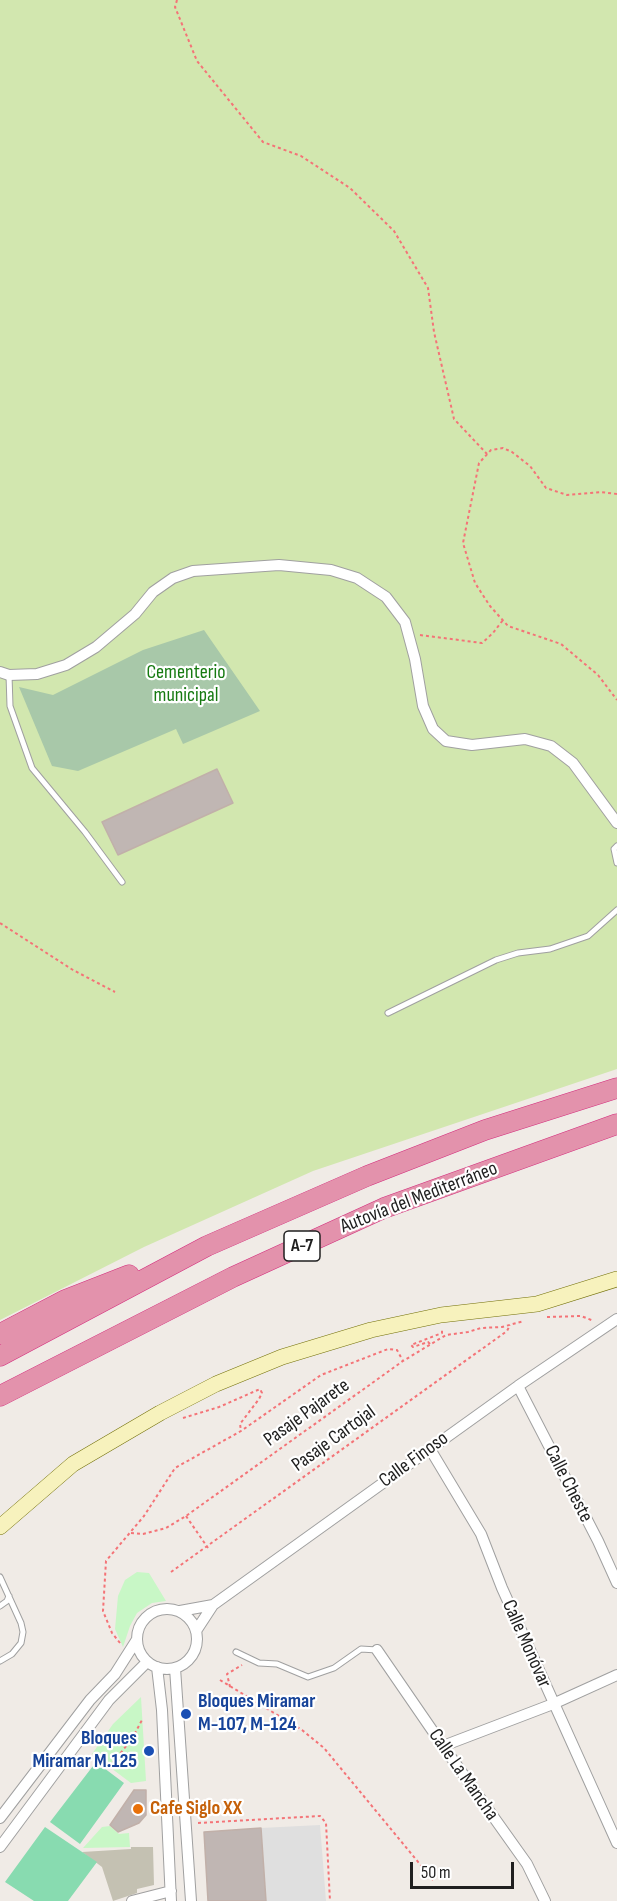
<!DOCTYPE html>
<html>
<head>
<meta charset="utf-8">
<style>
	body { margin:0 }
	#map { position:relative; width:617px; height:1901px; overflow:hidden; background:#f0ebe6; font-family:"Sofia Sans Condensed",sans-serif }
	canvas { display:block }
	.scale { position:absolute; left:410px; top:1862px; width:104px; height:27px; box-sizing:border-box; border:3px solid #1f1f1f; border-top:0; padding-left:8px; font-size:18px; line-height:21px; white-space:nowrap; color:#1f1f1f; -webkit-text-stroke:4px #fff; paint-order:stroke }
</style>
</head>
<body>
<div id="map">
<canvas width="617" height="1901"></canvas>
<div class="scale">50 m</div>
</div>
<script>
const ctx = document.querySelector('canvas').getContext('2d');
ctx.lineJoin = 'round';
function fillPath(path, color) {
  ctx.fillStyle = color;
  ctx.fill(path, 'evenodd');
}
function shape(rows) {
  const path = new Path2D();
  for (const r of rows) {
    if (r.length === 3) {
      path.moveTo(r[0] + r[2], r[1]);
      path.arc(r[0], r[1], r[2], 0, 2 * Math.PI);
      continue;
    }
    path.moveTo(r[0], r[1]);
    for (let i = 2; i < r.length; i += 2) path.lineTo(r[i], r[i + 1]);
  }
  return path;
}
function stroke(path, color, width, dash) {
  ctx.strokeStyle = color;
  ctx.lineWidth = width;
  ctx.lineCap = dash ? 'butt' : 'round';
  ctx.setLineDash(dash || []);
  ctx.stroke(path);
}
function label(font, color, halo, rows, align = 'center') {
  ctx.font = font + ' "Sofia Sans Condensed",sans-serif';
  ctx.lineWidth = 4.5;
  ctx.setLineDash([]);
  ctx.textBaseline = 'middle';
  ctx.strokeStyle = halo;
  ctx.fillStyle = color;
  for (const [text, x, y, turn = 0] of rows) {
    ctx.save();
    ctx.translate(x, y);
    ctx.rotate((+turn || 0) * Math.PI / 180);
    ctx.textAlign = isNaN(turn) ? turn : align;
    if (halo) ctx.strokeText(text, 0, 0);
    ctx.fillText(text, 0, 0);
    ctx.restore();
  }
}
const construction = shape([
	[131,1847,153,1847,154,1885,137,1889,137,1893,113,1901,102,1867,82,1852,131,1849]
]);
const grass = shape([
	[0,0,617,0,617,1069,313,1171,144,1247,0,1320]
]);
const cemetery = shape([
	[204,630,260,711,183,744,176,729,78,771,52,766,19,687,53,695,143,650]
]);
const park = shape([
	[137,1572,149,1573,166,1601,152,1603,137,1613,130,1626,123,1647,115,1629,118,1596,125,1580],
	[141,1697,146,1781,131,1783,92,1754,113,1724],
	[110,1826,119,1834,129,1833,130,1847,83,1848,102,1827]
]);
const pitch = shape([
	[96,1762,124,1783,80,1844,50,1822],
	[45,1827,97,1862,68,1901,34,1901,5,1882]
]);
const parking = shape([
	[320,1825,326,1901,266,1901,261,1828]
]);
const building = shape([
	[217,769,233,803,118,855,102,822,217,769],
	[134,1790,146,1790,146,1815,139,1823,118,1832,110,1825,134,1790],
	[261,1828,266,1901,208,1901,204,1832,261,1828]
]);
const path = shape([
	[177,0,175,7,197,61,263,142,301,156,350,188,394,231,428,288,434,332,454,419,487,454],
	[617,494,601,492,567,495,546,488,530,466,512,452,503,448,491,450,479,463,463,543,475,583,490,606,508,626,561,644,598,675,617,700],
	[420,635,482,643,493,633,503,620],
	[0,923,73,970,115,992],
	[547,1317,581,1316,594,1321],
	[430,1344,428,1342,413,1347,411,1345,442,1333,442,1330],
	[183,1418,219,1407,260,1389,262,1393,259,1399,240,1424,241,1431],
	[186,1516,208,1548],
	[131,1533,143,1534,166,1528,186,1516,403,1361,446,1335,468,1332,481,1328,502,1327,524,1321],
	[171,1572,507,1331,510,1325],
	[120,1643,112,1633,103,1611,106,1561,144,1516,175,1468,241,1431,321,1375,388,1349,397,1350,403,1361],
	[220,1680,302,1730,324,1748,433,1880],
	[230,1687,227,1674,242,1665],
	[109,1767,132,1739,143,1718],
	[198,1823,320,1816,326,1823,330,1901]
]);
const lane = shape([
	[9,675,10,706,32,768,85,832,122,882],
	[617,846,614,849,617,863],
	[388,1013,496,960,518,953,550,949,588,936,617,910],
	[0,1577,21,1623,23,1632,21,1643,12,1654,0,1661],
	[0,1606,7,1601,9,1596],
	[236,1652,259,1663,277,1664,308,1677,334,1668,361,1649,377,1650]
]);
const street = shape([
	[0,672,9,675,37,674,66,665,96,647,135,614,153,592,173,578,193,571,279,565,331,570,357,578,386,597,405,622,415,659,423,706,433,729,446,741,472,745,525,739,551,746,573,763,617,823],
	[518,1386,598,1541,617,1583],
	[430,1449,481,1534,502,1588,617,1843],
	[167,1639,30],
	[180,1611,213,1605],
	[196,1631,213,1605,518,1386,617,1319],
	[377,1650,443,1746,527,1864,545,1901],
	[157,1667,162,1710,171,1901],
	[175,1668,191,1901],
	[443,1746,553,1704,617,1675],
	[0,1818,90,1700,115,1674,136,1641],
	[0,1847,109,1700,147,1662],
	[132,1901,171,1891]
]);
const secondary = shape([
	[0,1527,73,1464,160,1413,216,1384,282,1357,371,1330,441,1315,537,1304,617,1279]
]);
const highway = shape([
	[0,1334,65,1300,129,1275],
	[0,1356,207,1246,367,1176,485,1130,617,1088],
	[0,1396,233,1277,384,1208,617,1124]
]);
const markers = [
	[186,1714,6,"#1a4fb4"],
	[149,1751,6,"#1a4fb4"],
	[138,1809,6,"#e8710a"]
];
const shields = [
	[302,1246,36]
];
const shieldNames = [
	["A-7",302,1246]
];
const parkNames = [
	["Cementerio",186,673],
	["municipal",186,696]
];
const streetNames = [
	["Autovía del Mediterráneo",419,1198,-21],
	["Pasaje Pajarete",307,1413,-36],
	["Pasaje Cartojal",334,1439,-36],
	["Calle Finoso",414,1460,-36],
	["Calle Cheste",568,1484,63],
	["Calle Monóvar",526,1644,66],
	["Calle La Mancha",463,1775,55]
];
const transitNames = [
	["Bloques Miramar",198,1702],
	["M-107, M-124",198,1725],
	["Bloques",137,1739,"right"],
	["Miramar M.125",137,1762,"right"]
];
const foodNames = [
	["Cafe Siglo XX",150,1809]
];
fillPath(construction, '#c4c1b2');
fillPath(grass, '#d2e7af');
fillPath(cemetery, '#a8c8a9');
fillPath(park, '#c8f7c6');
fillPath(pitch, '#88dbb0');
fillPath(parking, '#dfdfdf');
fillPath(building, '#c0b6b3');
stroke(building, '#c1b0a9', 1.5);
stroke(lane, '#a0a0a0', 7);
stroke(street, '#a0a0a0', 12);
stroke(secondary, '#73700a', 16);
stroke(highway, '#d32d7d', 21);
stroke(path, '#f47377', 2, [3, 3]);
stroke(lane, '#fff', 5);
stroke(street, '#fff', 10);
stroke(secondary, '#f7f2bd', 15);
stroke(highway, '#e392ac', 20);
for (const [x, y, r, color] of markers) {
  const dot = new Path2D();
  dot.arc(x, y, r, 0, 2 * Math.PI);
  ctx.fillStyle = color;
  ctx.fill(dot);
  stroke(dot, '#fff', 2);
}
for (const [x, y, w] of shields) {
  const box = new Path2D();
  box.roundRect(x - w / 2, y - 15, w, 30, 4.5);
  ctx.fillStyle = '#fff';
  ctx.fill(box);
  stroke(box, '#1f1f1f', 1.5);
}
label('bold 18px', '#1f1f1f', null, shieldNames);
label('20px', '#167a11', '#fff', parkNames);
label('20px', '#1f1f1f', '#fff', streetNames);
label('bold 20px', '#164399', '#fff', transitNames, 'left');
label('bold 20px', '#c56008', '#fff', foodNames, 'left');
</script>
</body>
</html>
